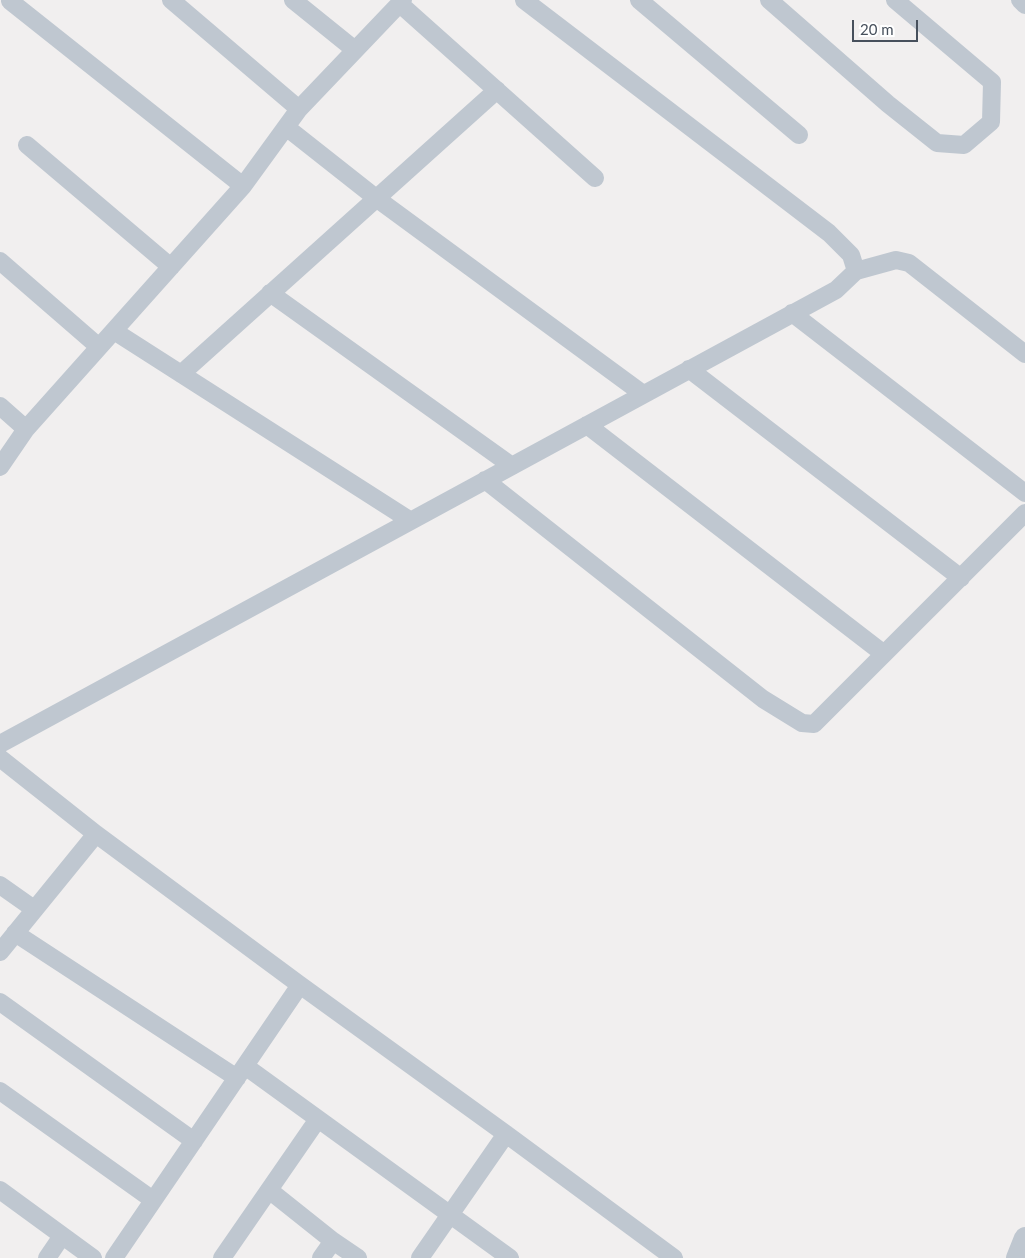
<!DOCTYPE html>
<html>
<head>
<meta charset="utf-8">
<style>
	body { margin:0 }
	#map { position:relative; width:1025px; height:1258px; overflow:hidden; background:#f1efef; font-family:Lato,sans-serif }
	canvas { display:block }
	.scale { position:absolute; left:852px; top:20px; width:66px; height:22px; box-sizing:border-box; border:2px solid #47505c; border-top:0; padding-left:6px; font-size:15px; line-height:18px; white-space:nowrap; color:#47505c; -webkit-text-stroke:4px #fff; paint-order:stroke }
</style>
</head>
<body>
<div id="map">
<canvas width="1025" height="1258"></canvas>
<div class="scale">20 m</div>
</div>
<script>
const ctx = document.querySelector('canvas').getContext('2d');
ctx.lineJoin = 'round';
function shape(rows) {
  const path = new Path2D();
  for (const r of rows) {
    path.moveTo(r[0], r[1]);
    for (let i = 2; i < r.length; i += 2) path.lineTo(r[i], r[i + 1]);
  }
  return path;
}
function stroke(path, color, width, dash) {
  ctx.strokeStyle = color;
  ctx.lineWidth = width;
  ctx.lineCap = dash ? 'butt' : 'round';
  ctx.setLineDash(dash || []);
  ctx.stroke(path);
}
const minor = shape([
	[171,0,299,109],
	[293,0,355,50],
	[639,0,799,135],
	[769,0,888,104,937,143,964,145,991,122,992,82,895,0],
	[1020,0,1025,5],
	[10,1,243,186],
	[400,4,595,178],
	[286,127,376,198,643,394],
	[27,145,171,267],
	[0,261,99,347],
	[856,271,896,260,909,263,1025,354],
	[270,293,512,466],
	[792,313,1025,493],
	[114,331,411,521],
	[689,369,961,578],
	[181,374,497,90],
	[0,406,26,429],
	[587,425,884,654],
	[0,467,26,429,243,186,299,109,403,0],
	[485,480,763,699,802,723,814,724,1025,513],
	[0,744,836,290,856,271,851,255,829,233,524,0],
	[0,758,96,834,300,985,506,1134,674,1258],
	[0,885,34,909],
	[15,933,237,1078],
	[0,952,96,834],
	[0,1002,194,1141],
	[245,1066,510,1258],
	[0,1091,153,1200],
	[0,1190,93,1258],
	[269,1190,333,1241,358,1258],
	[47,1258,62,1236],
	[114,1258,300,985],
	[222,1258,318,1119],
	[321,1258,333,1241],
	[420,1258,506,1134]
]);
const tertiary = shape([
	[1017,1258,1025,1238]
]);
stroke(minor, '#bfc7d0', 18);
stroke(tertiary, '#bfc7d0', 22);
</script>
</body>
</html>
